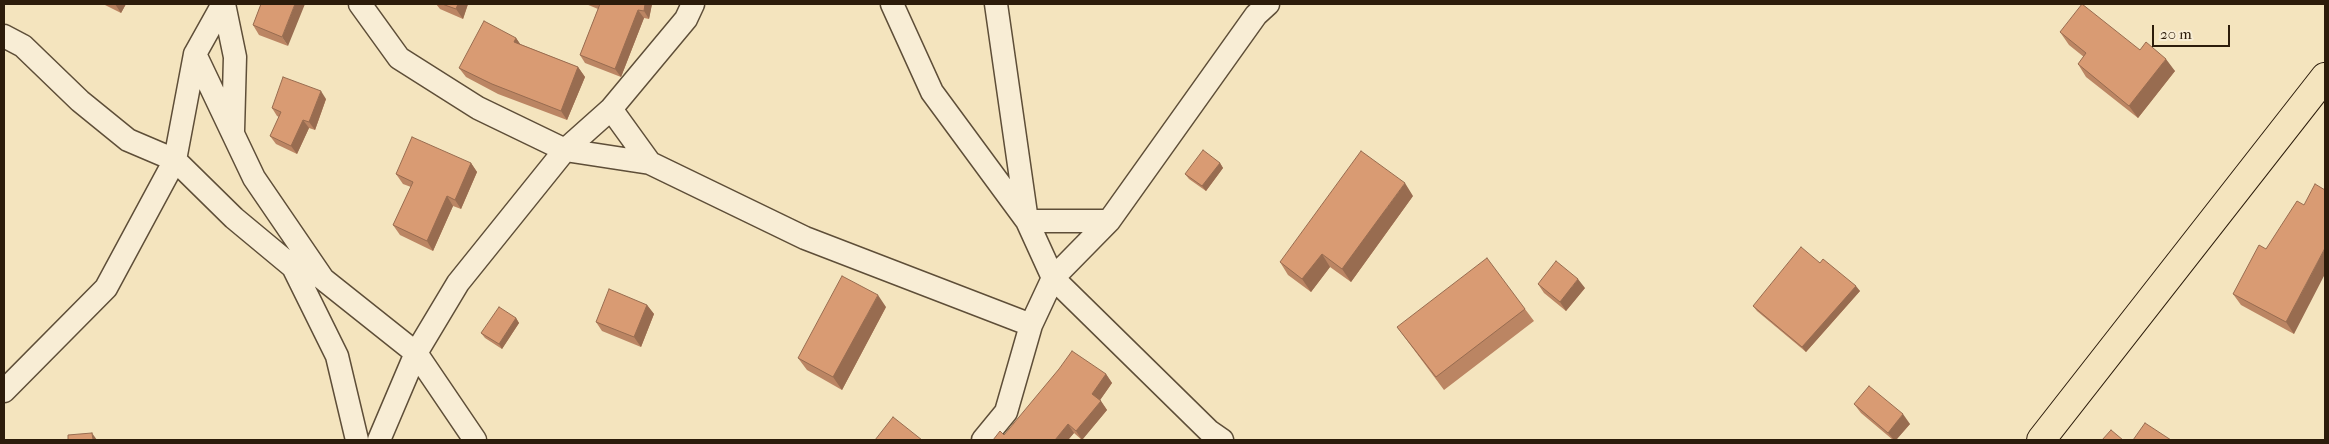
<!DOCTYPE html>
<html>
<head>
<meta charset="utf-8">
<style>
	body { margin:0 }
	#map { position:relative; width:2329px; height:444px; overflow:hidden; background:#f4e4be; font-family:"IM FELL French Canon",serif }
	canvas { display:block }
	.frame { position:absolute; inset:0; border:5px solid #2c1c0b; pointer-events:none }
	.scale { position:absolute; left:2152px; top:25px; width:78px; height:22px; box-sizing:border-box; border:2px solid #2c1c0b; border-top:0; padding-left:6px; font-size:15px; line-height:18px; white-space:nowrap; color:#2c1c0b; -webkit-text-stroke:4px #f8edd5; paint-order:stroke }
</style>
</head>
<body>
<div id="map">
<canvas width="2329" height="444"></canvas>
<div class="frame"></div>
<div class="scale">20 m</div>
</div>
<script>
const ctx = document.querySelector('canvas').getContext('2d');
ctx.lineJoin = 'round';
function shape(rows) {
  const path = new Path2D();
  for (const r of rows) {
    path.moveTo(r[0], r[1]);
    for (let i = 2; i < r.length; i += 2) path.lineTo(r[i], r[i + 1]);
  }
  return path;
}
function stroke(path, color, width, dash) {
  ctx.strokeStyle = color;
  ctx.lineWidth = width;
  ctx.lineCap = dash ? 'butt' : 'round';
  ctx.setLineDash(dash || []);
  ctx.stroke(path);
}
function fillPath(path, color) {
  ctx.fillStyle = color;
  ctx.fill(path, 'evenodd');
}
const minor = shape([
	[224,4,235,57,233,131],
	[360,4,399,58,478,108,565,150,650,163,805,238,1031,325],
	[892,4,932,92,1027,221,1109,221],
	[996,4,1027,221,1053,278,1209,431,1222,440],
	[4,36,23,46,80,101,128,140,175,160,234,218,293,267,337,356,357,440],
	[195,54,254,178,323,279,416,353,475,440],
	[611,109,650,163],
	[4,391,106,288,175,160,195,54,223,4],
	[379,440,416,353,458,283,565,150,611,109,686,19,693,4],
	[983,440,1006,412,1031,325,1053,278,1109,221,1256,15,1268,4]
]);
const primary = shape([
	[2041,440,2325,77]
]);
const wall = shape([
	[103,4,126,4,121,13],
	[261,4,288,46,259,35,253,25],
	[436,4,468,4,463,19,440,9],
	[586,4,652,4,649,19,644,18,621,77,585,63,580,55,598,9],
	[2060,32,2140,50,2175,71,2138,118,2086,77,2078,64,2084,57,2069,45],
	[516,38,520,44,578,67,585,77,567,120,498,94,466,77,459,68],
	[326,99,315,130,309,128,297,154,276,144,270,136,279,117,277,116,272,108],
	[471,163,477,172,461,209,453,206,433,251,400,235,393,225,411,187,403,184,396,174],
	[1220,163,1223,168,1206,191,1189,179,1185,174],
	[1413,196,1351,282,1330,267,1311,292,1288,275,1280,262],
	[2304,205,2294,334,2241,305,2233,294,2266,249],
	[1820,263,1860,291,1806,352,1757,311,1753,306],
	[1538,284,1585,288,1566,311,1544,293],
	[647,305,654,314,641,347,602,331,596,322],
	[886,307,842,390,807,370,798,358],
	[1525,309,1534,321,1444,390,1397,327],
	[516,318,519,323,502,349,485,338,481,333],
	[1106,374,1112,383,1100,400,1107,410,1082,440,1074,433,1068,440,993,440,1004,435],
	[1854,404,1910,424,1896,440,1893,440,1861,413]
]);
const shadedWall = shape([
	[115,4,126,4,121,13],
	[295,4,305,4,288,46,282,37],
	[458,4,468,4,463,19,456,9],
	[645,4,652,4,649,19,644,11],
	[638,10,644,18,621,77,615,69],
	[516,38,523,48,514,42],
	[2166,59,2175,71,2138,118,2129,106],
	[578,67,585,77,567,120,561,111],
	[321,91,326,99,315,130,309,122],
	[303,120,309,128,297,154,291,146],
	[471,163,477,172,461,209,455,200],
	[1220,163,1223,168,1206,191,1202,186],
	[1405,183,1413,196,1351,282,1342,269],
	[447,196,453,206,433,251,427,241],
	[2325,248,2325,274,2294,334,2286,322],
	[1322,254,1330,267,1311,292,1302,279],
	[1578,279,1585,288,1566,311,1560,302],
	[1856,286,1860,291,1806,352,1802,347],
	[878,295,886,307,842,390,833,377],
	[647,305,654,314,641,347,634,337],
	[516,318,519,323,502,349,499,344],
	[1106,374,1112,383,1098,403,1092,394],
	[1101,401,1107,410,1082,440,1076,431],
	[1903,414,1910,424,1896,440,1894,440,1888,433],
	[1068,424,1074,433,1068,440,1055,440],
	[92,433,97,440,93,440]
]);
const building = shape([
	[261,4,295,4,282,37,253,25,261,4],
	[442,4,458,4,456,9,442,4],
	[599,4,645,4,644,11,638,10,615,69,580,55,600,4,599,4],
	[2082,4,2140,50,2146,42,2166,59,2129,106,2078,64,2086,53,2060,32,2082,4],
	[484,21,516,38,514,42,578,67,561,111,492,84,459,68,484,21],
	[283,77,321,91,309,122,303,120,291,146,270,136,281,112,272,108,283,77],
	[412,137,471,163,455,200,447,196,427,241,393,225,413,182,396,174,412,137],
	[1203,150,1220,163,1202,186,1185,174,1203,150],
	[1361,151,1405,183,1342,269,1322,254,1302,279,1280,262,1361,151],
	[2315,184,2325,190,2325,248,2286,322,2233,294,2259,245,2266,249,2297,201,2304,205,2315,184],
	[1801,247,1820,263,1823,259,1856,286,1802,347,1753,306,1801,247],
	[1487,258,1525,309,1436,377,1397,327,1487,258],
	[1556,261,1578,279,1560,302,1538,284,1556,261],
	[842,276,878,295,833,377,798,358,842,276],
	[609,289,647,305,634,337,596,322,609,289],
	[499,307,516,318,499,344,481,333,499,307],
	[1072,351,1106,374,1092,394,1101,401,1076,431,1068,424,1055,440,993,440,1000,431,1004,435,1059,369,1072,351],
	[1869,386,1903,414,1888,433,1854,404,1869,386],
	[893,417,922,440,875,440,893,417],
	[2145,423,2171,440,2133,440,2145,423],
	[2111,430,2123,440,2102,440,2111,430],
	[92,433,93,440,68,440,68,435,92,433]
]);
stroke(minor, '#5e4e38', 25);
stroke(primary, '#2c1c0b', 30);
stroke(minor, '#f8edd5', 22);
stroke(primary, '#f4e4be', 28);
fillPath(wall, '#bb8563');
fillPath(shadedWall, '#986c50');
fillPath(building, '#d99b73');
stroke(building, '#986c50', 1);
</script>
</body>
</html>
